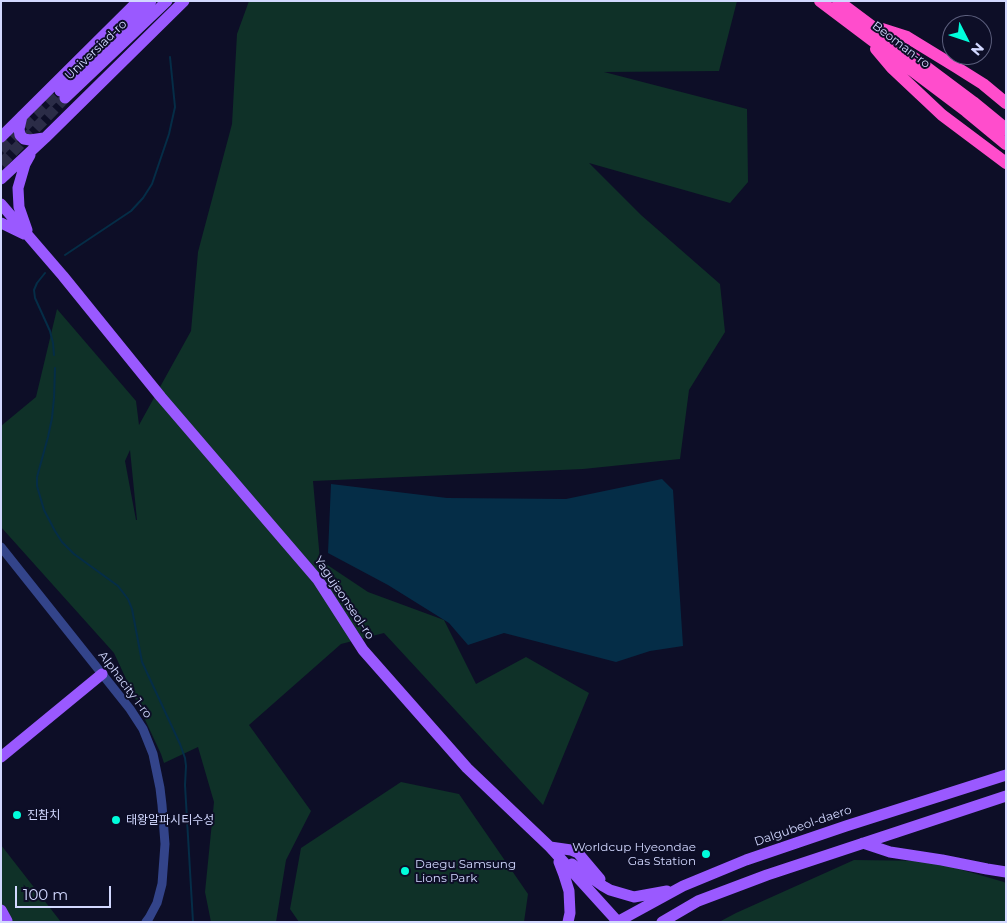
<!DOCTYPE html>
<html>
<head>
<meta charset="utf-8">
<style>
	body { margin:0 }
	#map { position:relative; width:1007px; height:923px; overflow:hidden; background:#0d0e27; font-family:Montserrat,sans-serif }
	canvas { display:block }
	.frame { position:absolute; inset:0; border:2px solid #d2d8ff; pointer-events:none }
	.north { position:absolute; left:942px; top:15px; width:50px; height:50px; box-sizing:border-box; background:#0d0e27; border:1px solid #5c5f7d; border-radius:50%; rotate:131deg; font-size:14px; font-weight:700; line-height:20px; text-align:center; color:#d2d8ff }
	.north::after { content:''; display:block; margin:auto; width:18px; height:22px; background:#00fddb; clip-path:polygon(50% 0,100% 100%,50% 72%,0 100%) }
	.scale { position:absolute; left:15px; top:886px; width:96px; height:22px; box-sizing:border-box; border:2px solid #d2d8ff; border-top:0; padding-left:6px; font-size:15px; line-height:18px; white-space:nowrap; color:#d2d8ff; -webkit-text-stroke:4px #0d0e27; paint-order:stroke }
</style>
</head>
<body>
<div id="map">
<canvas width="1007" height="923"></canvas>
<div class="frame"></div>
<div class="north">N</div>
<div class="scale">100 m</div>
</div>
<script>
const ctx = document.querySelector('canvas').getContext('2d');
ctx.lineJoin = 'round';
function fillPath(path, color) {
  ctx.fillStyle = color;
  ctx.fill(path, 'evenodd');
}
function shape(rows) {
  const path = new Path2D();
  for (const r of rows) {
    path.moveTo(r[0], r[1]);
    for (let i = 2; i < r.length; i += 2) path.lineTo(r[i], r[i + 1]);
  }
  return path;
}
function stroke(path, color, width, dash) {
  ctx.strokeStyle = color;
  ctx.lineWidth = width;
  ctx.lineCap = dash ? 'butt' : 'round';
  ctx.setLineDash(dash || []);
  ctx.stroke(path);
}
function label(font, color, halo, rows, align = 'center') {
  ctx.font = font + ' Montserrat,"Noto Sans KR",sans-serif';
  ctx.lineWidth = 4;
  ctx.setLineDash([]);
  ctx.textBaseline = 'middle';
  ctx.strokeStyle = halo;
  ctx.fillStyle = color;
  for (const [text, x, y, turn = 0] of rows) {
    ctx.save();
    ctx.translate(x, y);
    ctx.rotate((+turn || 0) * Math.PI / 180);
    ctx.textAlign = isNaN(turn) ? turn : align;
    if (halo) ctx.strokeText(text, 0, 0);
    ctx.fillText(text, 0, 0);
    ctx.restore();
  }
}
const green = shape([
	[249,1,737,1,719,71,604,72,747,109,748,182,730,203,589,163,641,215,720,284,725,332,689,390,680,459,583,469,313,481,320,560,368,592,444,620,476,684,526,657,589,693,543,805,384,633,341,644,249,725,311,811,286,860,276,922,211,922,205,892,214,802,198,747,164,763,161,754,114,653,1,527,1,426,36,397,57,309,136,401,139,425,191,331,198,252,232,124,237,34],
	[130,450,137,520,136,520,125,461],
	[401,782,459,794,528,894,524,922,299,922,290,909,301,848],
	[1,845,61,922,8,922,1,910],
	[854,860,931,861,1004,882,1006,884,1006,922,719,922,736,913]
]);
const water = shape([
	[662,479,673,490,683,646,650,651,616,662,504,633,468,645,449,623,388,585,328,553,331,484,447,498,566,499]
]);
const stream = shape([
	[65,255,131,211,143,198,152,184,169,134,175,107,170,57],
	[45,273,37,283,34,290,35,298,50,331,53,343,54,355],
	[55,368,54,398,52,418,48,437,37,477,37,486,44,510,55,531,62,542,74,554,118,586,128,599,132,609,142,662,180,744,185,758,186,766,185,785,193,922]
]);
const majorTunnel = shape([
	[1,150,60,91],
	[1,164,65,98]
]);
const minor = shape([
	[1,547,130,709,143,729,153,754,160,788,162,805,165,844,162,884,157,903,149,918,146,922]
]);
const major = shape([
	[60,91,151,1],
	[65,98,167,1],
	[22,116,19,129,20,135,24,139,30,140,44,138],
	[1,137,138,1],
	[1,179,45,138,184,1],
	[1,204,63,276,161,397,318,580,363,650,467,768,550,847,618,922],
	[1,223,24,234],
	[27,230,19,207,18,188,25,164,30,155],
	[1,757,102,674],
	[863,843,890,852,942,860,987,869,1006,872],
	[550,847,571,850,578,853,600,879],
	[559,862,564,875,569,891,570,913,568,922],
	[572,864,603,886,610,890,634,897,667,891],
	[1,910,7,921],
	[617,922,683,886,746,860,846,826,1006,775],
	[662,922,698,901,767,875,1006,796]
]);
const highway = shape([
	[820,1,966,111,1006,144],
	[838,1,973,102,1006,129],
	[882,29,907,37,956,67,983,84,1006,103],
	[876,49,892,68,942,115,1006,163]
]);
const markers = [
	[17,815,5,"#00fddb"],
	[116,820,5,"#00fddb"],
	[706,854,5,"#00fddb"],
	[405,871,5,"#00fddb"]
];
const streetNames = [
	["Beoman-ro",901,45,37],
	["Universiad-ro",96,50,-44],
	["Yagujeonseol-ro",344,598,56],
	["Alphacity 1-ro",125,685,53],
	["Dalgubeol-daero",803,826,-19]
];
const poiNames = [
	["진참치",27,815],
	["태왕알파시티수성",126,820],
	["Worldcup Hyeondae",696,847,"right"],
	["Gas Station",696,861,"right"],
	["Daegu Samsung",415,864],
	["Lions Park",415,878]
];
fillPath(green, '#0f3128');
fillPath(water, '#052d47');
stroke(stream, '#052d47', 2);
stroke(majorTunnel, '#2b2c47', 11, [11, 5.5]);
stroke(minor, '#33448a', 9);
stroke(major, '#9a59ff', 11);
stroke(highway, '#ff4dcc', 12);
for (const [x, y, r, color] of markers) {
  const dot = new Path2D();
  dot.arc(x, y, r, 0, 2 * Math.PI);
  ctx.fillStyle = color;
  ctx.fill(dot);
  stroke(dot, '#0d0e27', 2);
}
label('12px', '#d2d8ff', '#0d0e27', streetNames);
label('12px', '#d2d8ff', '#0d0e27', poiNames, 'left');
</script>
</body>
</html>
